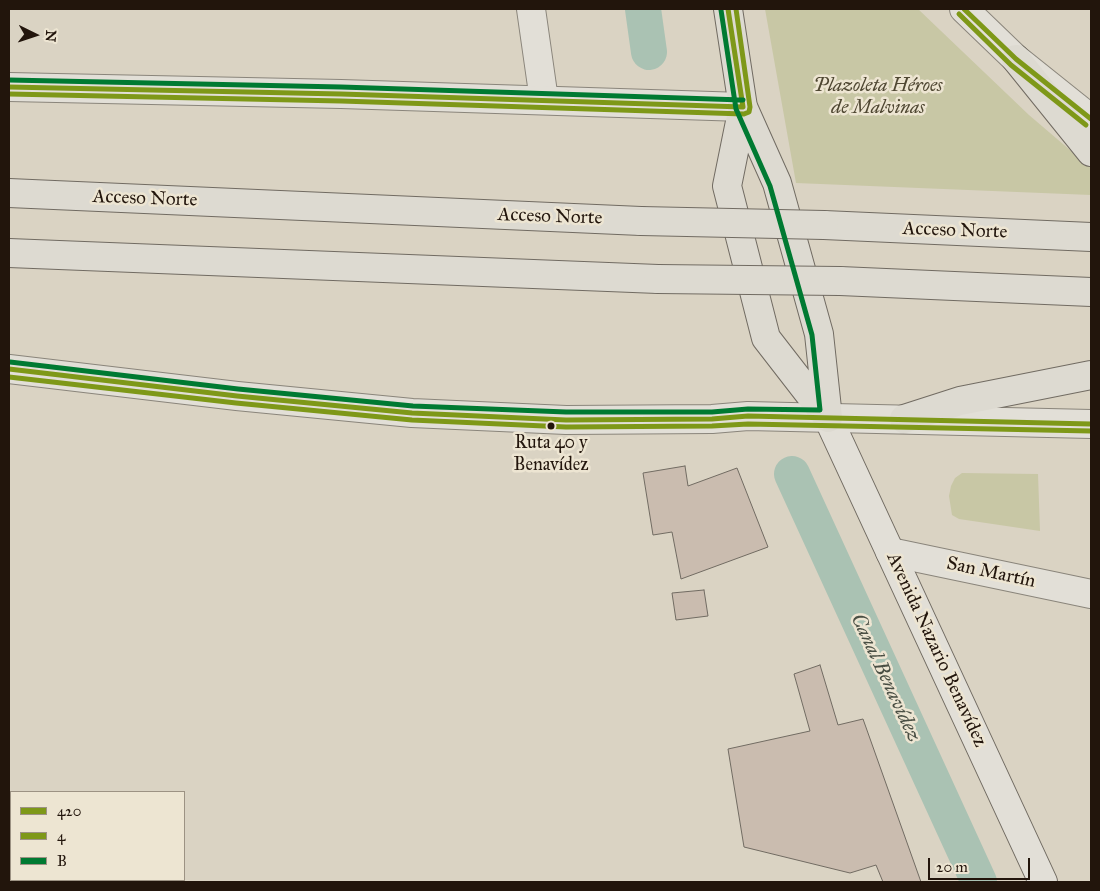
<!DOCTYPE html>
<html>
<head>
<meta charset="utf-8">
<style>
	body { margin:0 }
	#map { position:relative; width:1100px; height:891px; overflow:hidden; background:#dad3c3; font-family:"IM FELL Great Primer",serif }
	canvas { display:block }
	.frame { position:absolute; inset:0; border:10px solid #22150c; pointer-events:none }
	.legend { position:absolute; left:10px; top:791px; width:175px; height:90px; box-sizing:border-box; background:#ede5d2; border:1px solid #9c9283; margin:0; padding:6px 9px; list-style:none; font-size:15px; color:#22150c }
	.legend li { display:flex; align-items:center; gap:10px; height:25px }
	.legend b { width:25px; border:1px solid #9c9283 }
	.north { position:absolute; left:10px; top:10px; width:50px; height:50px; -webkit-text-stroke:4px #ede5d2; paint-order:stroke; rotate:94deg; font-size:14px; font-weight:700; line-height:20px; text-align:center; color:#22150c }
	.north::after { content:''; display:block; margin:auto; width:18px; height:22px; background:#22150c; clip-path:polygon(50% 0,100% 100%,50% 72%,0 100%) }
	.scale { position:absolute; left:928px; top:858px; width:102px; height:22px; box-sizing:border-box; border:2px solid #22150c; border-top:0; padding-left:6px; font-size:15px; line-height:18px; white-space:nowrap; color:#22150c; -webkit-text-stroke:4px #ede5d2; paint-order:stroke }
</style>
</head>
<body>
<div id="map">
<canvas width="1100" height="891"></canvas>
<div class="frame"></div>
<ul class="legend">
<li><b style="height:6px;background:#7e9818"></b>420</li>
<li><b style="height:6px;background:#7e9818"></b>4</li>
<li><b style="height:6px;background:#007a32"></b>B</li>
</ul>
<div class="north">N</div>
<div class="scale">20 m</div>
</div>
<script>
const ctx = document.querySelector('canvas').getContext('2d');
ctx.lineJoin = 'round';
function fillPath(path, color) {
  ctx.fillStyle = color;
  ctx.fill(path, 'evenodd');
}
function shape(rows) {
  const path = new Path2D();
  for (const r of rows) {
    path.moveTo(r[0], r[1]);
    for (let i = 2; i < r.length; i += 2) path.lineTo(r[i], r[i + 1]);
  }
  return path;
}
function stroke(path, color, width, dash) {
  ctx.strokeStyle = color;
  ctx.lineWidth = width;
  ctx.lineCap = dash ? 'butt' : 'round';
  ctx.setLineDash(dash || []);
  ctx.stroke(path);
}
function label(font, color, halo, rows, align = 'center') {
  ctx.font = font + ' "IM FELL Great Primer",serif';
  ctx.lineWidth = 5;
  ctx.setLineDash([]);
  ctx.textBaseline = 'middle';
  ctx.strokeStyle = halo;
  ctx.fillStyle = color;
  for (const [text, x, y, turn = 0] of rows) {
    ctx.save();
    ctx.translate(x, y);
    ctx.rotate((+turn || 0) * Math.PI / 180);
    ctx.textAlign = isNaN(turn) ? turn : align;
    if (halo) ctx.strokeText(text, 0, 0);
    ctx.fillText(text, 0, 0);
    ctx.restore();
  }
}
const green = shape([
	[765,9,918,9,1029,115,1091,168,1091,195,796,183],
	[962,473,1038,474,1040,531,959,519,952,515,949,496,951,486,955,478]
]);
const canal = shape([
	[643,9,649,52],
	[792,474,979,882]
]);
const building = shape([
	[685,466,688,486,737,468,768,547,681,579,672,532,653,535,643,473,685,466],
	[704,590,708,616,676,620,672,593,704,590],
	[820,665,838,725,863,719,921,882,883,882,876,865,850,873,744,847,728,749,810,731,794,674,820,665]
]);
const minor = shape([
	[531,9,544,100]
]);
const tertiary = shape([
	[964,9,1016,59,1091,119],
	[9,87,341,94,743,107],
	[9,369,237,396,412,413,566,420,712,419,748,416,1091,424],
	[890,552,1091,594]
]);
const secondary = shape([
	[828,418,1043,882]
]);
const primary = shape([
	[728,9,743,107,777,183,819,334,828,418],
	[743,107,727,186,766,338,828,418]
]);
const motorway = shape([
	[1016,59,1091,152],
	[9,193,641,221],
	[824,225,1091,237],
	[9,253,658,279],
	[840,281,1091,292],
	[904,419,960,401,1091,375]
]);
const motorwayBridge = shape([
	[641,221,824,225],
	[658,279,840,281]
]);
const bus1 = shape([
	[728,9,743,107],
	[964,9,1016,59,1091,119],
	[9,87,341,94,743,107],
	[9,369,237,396,412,413,566,420,712,419,748,416,1091,424]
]);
const bus2 = shape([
	[959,14,1011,65,1086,125],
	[9,94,341,101,744,114,749,112,750,107,736,9],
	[9,377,236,403,412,420,566,427,712,426,748,424,1091,431]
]);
const bus3 = shape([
	[9,80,341,87,743,100],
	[10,362,238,389,413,406,566,412,712,412,748,409,820,410,812,335,770,186,736,109,721,10]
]);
const markers = [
	[551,426,4.5,"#22150c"]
];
const busNames = [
	["Ruta 40 y",551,444],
	["Benavídez",551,466]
];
const parkNames = [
	["Plazoleta Héroes",878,86],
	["de Malvinas",878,108]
];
const streetNames = [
	["Acceso Norte",145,199,2],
	["Acceso Norte",550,217,2],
	["Acceso Norte",955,231,2],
	["San Martín",991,573,12],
	["Avenida Nazario Benavídez",936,650,65]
];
const waterNames = [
	["Canal Benavídez",885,678,65]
];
fillPath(green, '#c8c7a5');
stroke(canal, '#aac2b3', 36);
fillPath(building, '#cabcaf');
stroke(building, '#716b62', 1);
stroke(minor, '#8a857b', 30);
stroke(tertiary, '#8a857b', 30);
stroke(secondary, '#716b62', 30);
stroke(primary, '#716b62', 30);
stroke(motorway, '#716b62', 30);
stroke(minor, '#e2dfd7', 28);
stroke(tertiary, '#e2dfd7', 28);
stroke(secondary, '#e2dfd7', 28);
stroke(primary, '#dddad1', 28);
stroke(motorway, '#dddad1', 28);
stroke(motorwayBridge, '#716b62', 30, []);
stroke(motorwayBridge, '#dddad1', 28);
stroke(bus1, '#7e9818', 5);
stroke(bus2, '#7e9818', 5);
stroke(bus3, '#007a32', 5);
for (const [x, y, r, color] of markers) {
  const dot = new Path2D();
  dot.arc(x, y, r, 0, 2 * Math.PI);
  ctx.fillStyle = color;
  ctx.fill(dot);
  stroke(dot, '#ede5d2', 2);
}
label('18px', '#22150c', '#ede5d2', busNames);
label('italic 19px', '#4f4732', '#ede5d2', parkNames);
label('19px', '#22150c', '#ede5d2', streetNames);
label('italic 20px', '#4a4f44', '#ede5d2', waterNames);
</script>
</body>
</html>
